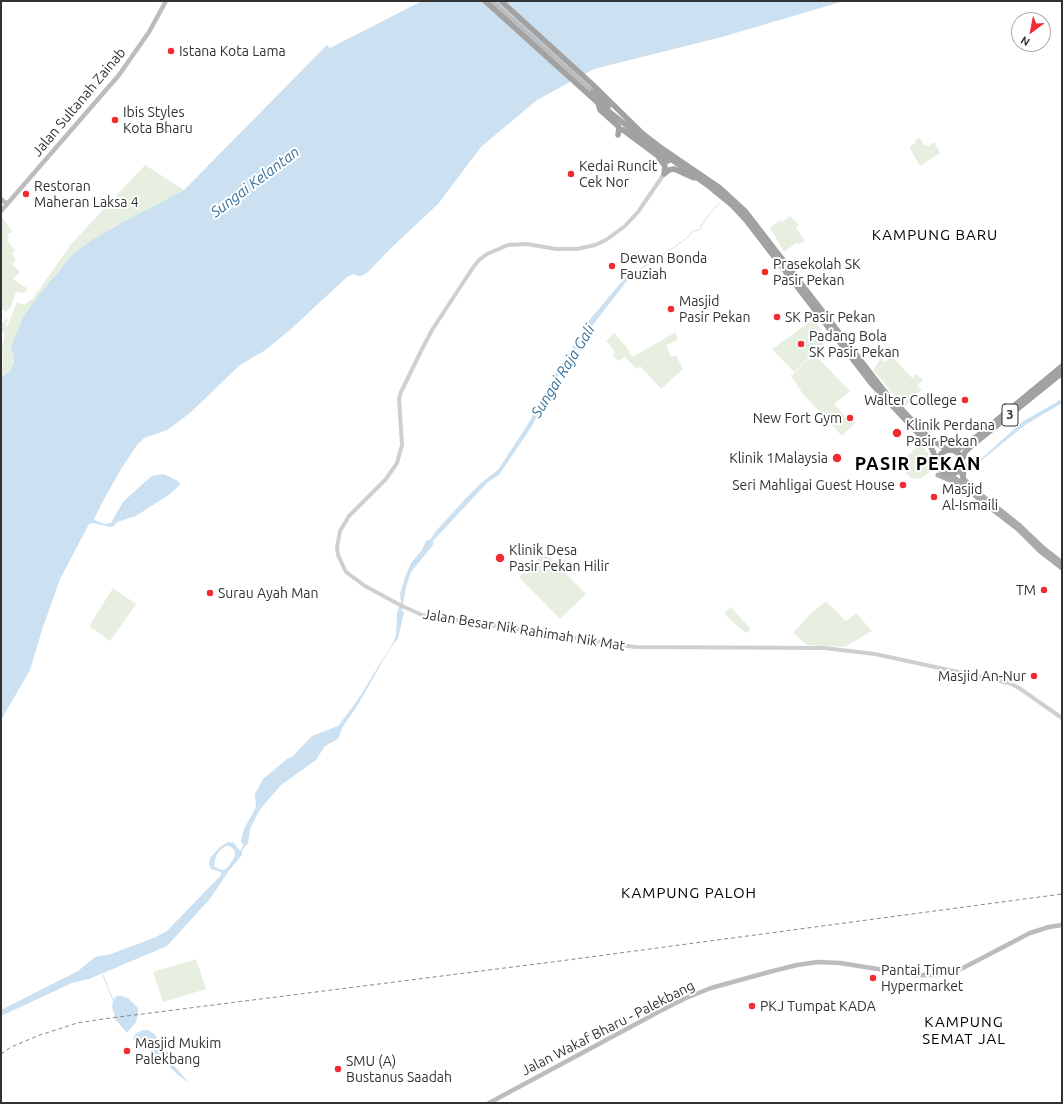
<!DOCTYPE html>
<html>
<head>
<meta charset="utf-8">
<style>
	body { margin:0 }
	#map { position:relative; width:1063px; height:1104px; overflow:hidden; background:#fff; font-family:Ubuntu,sans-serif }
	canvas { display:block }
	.frame { position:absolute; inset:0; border:2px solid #323232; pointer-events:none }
	.north { position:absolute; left:1011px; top:12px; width:40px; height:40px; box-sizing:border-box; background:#fff; border:1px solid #adadad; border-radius:50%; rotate:212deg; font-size:11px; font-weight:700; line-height:16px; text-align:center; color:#323232 }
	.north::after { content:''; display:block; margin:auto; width:14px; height:18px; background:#f22b32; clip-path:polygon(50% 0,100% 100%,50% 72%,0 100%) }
</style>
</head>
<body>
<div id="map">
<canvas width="1063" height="1104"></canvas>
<div class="frame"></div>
<div class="north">N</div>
</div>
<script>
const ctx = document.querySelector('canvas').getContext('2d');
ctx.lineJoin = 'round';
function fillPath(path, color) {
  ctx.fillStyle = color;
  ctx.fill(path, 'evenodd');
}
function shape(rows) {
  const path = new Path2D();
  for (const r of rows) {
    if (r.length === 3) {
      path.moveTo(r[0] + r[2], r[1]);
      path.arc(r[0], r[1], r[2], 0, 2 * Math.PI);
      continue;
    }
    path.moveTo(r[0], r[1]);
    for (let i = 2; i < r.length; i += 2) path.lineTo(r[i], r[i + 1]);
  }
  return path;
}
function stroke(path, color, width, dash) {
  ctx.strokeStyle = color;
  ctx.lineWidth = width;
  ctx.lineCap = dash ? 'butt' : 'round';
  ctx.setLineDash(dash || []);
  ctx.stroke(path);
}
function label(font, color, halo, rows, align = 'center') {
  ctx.font = font + ' Ubuntu,sans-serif';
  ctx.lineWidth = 4;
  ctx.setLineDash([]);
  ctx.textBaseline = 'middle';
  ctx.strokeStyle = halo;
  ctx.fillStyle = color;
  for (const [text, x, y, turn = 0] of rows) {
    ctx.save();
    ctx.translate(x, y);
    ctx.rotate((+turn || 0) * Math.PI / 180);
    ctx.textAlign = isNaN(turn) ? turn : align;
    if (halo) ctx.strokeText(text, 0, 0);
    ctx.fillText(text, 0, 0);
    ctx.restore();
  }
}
const green = shape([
	[920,138,924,145,928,146,933,143,935,143,940,153,920,166,909,147,916,143,915,140],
	[145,165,184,190,125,221,61,268,48,285,12,352,14,358,14,363,10,371,1,376,3,362,2,348,5,334,1,330,1,322,3,323,7,318,8,320,5,325,7,327,17,302,24,305,33,298,72,243],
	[790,216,799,225,796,227,805,241,799,244,796,243,784,252,770,228,780,220,782,222],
	[2,217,12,231,7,235,9,238,7,240,15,251,12,254,16,260,12,264,20,272,13,279,28,289,24,293,16,292,11,307,6,312,1,308,1,218],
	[814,319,827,340,794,372,772,349],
	[676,332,677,340,666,345,671,357,676,355,683,369,661,389,640,366,637,369,625,357,618,361,613,356,614,350,606,341,614,333,628,349,630,353,630,355,634,356],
	[820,348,824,355,819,359,850,391,834,404,852,423,854,421,855,423,842,436,803,394,791,376],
	[892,356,912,378,917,374,923,380,917,386,922,389,904,407,873,370,881,358,885,362],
	[920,444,928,453,931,459,932,470,923,477,916,479,911,478,898,465],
	[545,552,586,594,560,619,519,577],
	[113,588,136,604,110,641,89,626],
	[826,601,846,621,856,613,872,631,845,647,807,645,793,633,810,614],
	[731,607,751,629,746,633,725,615,725,612],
	[196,959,206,989,163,1002,153,972]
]);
const water = shape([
	[422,1,844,1,722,37,594,69,537,100,481,147,438,204,391,248,368,272,361,276,357,276,354,274,347,277,290,330,264,351,240,365,190,413,167,430,144,438,137,445,121,469,102,503,94,519,94,520,104,524,111,523,123,502,147,480,152,476,163,474,168,476,178,481,180,485,170,494,136,516,117,522,114,526,110,527,93,523,89,524,60,579,42,630,30,670,1,720,1,377,10,371,14,363,14,358,11,347,23,318,38,296,74,253,92,240,125,221,184,190,327,45,330,48],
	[628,274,630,277,592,326,559,375,532,426,499,475,488,482,472,499,433,541,433,545,411,572,406,587,402,610,404,613,398,638,389,650,359,703,342,728,338,739,325,746,316,760,281,785,267,801,259,811,250,829,248,844,245,846,242,851,242,855,231,868,209,900,167,946,89,979,72,983,1,1016,1,1010,78,971,95,957,111,954,156,937,167,931,221,875,221,872,211,869,209,865,210,858,220,847,228,842,234,843,239,850,241,850,243,845,241,841,244,829,256,807,255,794,263,779,287,759,292,757,312,736,338,726,357,701,394,641,396,634,397,613,401,602,400,594,405,577,411,563,422,550,426,541,431,539,435,532,468,496,481,483,498,470,528,424,557,370,576,342,587,323],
	[226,846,230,846,234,850,235,853,234,858,228,867,224,870,219,869,214,866,216,856,220,850],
	[1062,399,1062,403,1025,425,982,460,972,467,1022,422],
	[117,996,122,996,129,999,138,1008,138,1014,136,1022,127,1033,116,1020,112,1007,113,1000],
	[143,1030,148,1030,154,1034,168,1053,170,1061,189,1083,178,1075,161,1058,133,1039,135,1034]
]);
const stream = shape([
	[628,277,669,251,687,238,693,231,699,230,704,221,719,203],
	[103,975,113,1000]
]);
const tertiary = shape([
	[664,174,638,212,625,226,606,240,595,245,577,249,556,249,527,244,508,245,487,254,479,260,474,266,432,330,421,351,401,392,399,399,402,445,397,463,386,479,349,516,340,531,337,547,338,555,346,572,365,586,400,605,422,615,430,616,635,647,824,648,875,654,1009,683,1019,688,1062,718]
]);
const secondary = shape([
	[492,1,593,92],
	[1,199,7,204],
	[1,211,119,75,149,32,166,1],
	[489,1103,662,1010,686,998,711,988,769,972,797,965,818,962,840,963,915,975,938,975,963,968,1030,933,1049,927,1062,925]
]);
const primary = shape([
	[960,469,963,478,971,487,1020,526,1043,548,1062,563],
	[938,475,959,484],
	[949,475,959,481,979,499,1018,529,1040,551,1062,568]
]);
const trunk = shape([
	[485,1,598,103,654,147,710,187,732,205,746,220,871,383,931,447,937,461],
	[501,1,591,83,643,134,660,147,720,188,745,211,885,392,930,439,948,450],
	[593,92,608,107],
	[598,103,600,110,619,127,618,135],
	[623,130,658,156,668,161],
	[659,158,665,166,664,174],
	[664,174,669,170,674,169,694,178],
	[950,462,12],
	[952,450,960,448,976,437,1062,366],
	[962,460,965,452,970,447,1062,373],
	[963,478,964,465]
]);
const rail = shape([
	[1,1054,11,1047,40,1035,77,1023,103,1019,560,961,1062,894]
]);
const markers = [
	[171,51,4,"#f22b32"],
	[115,120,4,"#f22b32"],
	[571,174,4,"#f22b32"],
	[26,194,4,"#f22b32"],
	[612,266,4,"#f22b32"],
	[765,272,4,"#f22b32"],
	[671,309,4,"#f22b32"],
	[777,317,4,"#f22b32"],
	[801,344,4,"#f22b32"],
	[965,400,4,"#f22b32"],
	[850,418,4,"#f22b32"],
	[897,433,5,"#f22b32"],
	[837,458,5,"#f22b32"],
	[903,485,4,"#f22b32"],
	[934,497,4,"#f22b32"],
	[500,558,5,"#f22b32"],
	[1044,590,4,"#f22b32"],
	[210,593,4,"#f22b32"],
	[1034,676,4,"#f22b32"],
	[873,978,4,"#f22b32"],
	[752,1006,4,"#f22b32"],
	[127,1051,4,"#f22b32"],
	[338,1069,4,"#f22b32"]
];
const shields = [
	[1010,415,16]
];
const shieldNames = [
	["3",1010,415]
];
const poiNames = [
	["Istana Kota Lama",179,51],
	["Ibis Styles",123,112],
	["Kota Bharu",123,128],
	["Kedai Runcit",579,166],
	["Cek Nor",579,182],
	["Restoran",34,186],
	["Maheran Laksa 4",34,202],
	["Dewan Bonda",620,258],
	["Fauziah",620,274],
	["Prasekolah SK",773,264],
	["Pasir Pekan",773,280],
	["Masjid",679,301],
	["Pasir Pekan",679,317],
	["SK Pasir Pekan",785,317],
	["Padang Bola",809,336],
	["SK Pasir Pekan",809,352],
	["Walter College",957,400,"right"],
	["New Fort Gym",842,418,"right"],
	["Klinik Perdana",906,425],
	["Pasir Pekan",906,441],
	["Klinik 1Malaysia",828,458,"right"],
	["Seri Mahligai Guest House",895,485,"right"],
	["Masjid",942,489],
	["Al-Ismaili",942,505],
	["Klinik Desa",509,550],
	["Pasir Pekan Hilir",509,566],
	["TM",1036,590,"right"],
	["Surau Ayah Man",218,593],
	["Masjid An-Nur",1026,676,"right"],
	["Pantai Timur",881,970],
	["Hypermarket",881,986],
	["PKJ Tumpat KADA",760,1006],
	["Masjid Mukim",135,1043],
	["Palekbang",135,1059],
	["SMU (A)",346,1061],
	["Bustanus Saadah",346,1077]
];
const streetNames = [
	["Jalan Sultanah Zainab",79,102,-50],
	["Jalan Besar Nik Rahimah Nik Mat",524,630,9],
	["Jalan Wakaf Bharu - Palekbang",608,1028,-27]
];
const waterNames = [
	["Sungai Kelantan",255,182,-37],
	["Sungai Raja Gali",563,371,-58]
];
const neighbourhoodNames = [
	["KAMPUNG BARU",935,235],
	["KAMPUNG PALOH",689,893],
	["KAMPUNG",964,1022],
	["SEMAT JAL",964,1039]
];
const districtNames = [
	["PASIR PEKAN",918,464]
];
fillPath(green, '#e7efe0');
fillPath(water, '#cbe0f0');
stroke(stream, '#cbe0f0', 1);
stroke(tertiary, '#cfcfcf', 4);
stroke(secondary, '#bcbcbc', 4.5);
stroke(primary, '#aaa', 5);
stroke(trunk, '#a2a2a2', 5.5);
stroke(rail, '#878787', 1, [4, 3]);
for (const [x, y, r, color] of markers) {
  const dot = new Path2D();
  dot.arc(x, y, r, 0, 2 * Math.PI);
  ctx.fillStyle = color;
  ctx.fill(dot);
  stroke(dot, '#fff', 1.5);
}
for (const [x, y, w] of shields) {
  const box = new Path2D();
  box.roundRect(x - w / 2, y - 11, w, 22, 3);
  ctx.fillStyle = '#fff';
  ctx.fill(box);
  stroke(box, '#323232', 1);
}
label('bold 13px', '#323232', null, shieldNames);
label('14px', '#323232', '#fff', poiNames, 'left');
label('14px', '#323232', '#fff', streetNames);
label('italic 15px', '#38719c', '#fff', waterNames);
ctx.letterSpacing = '1px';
label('15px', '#000', '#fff', neighbourhoodNames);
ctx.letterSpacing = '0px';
ctx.letterSpacing = '1px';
label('bold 18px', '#000', '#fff', districtNames);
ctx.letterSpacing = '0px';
</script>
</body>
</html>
